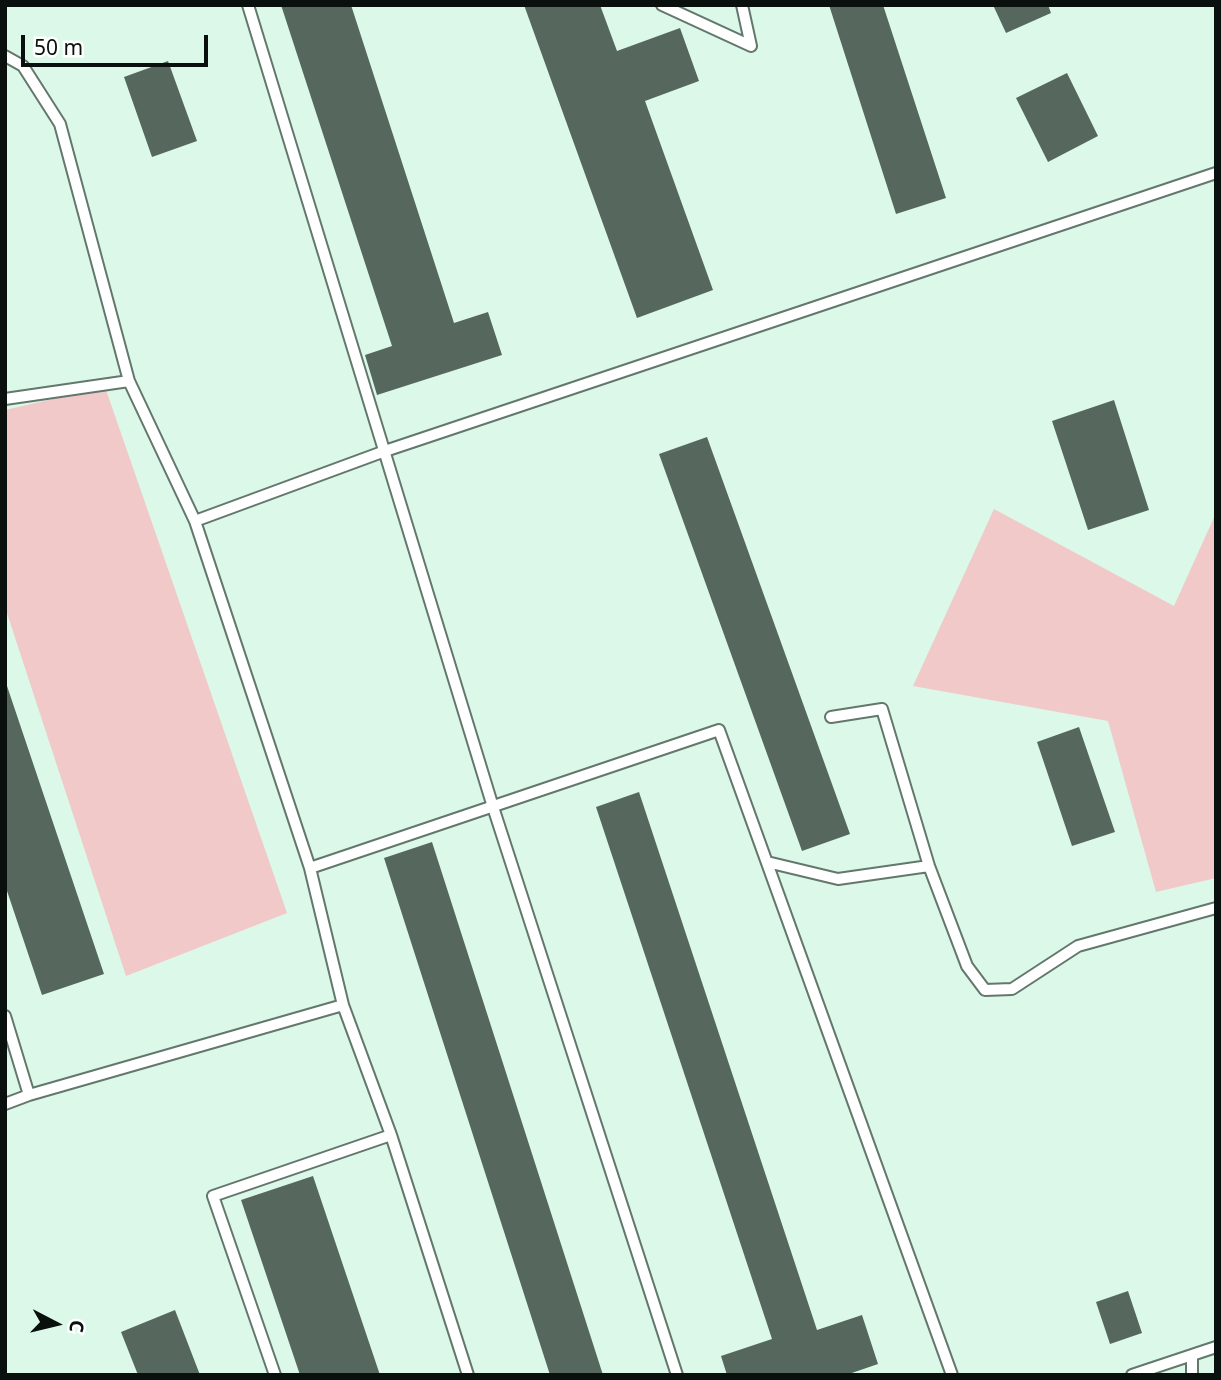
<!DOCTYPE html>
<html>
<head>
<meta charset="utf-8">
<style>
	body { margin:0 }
	#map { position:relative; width:1221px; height:1380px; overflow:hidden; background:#edfef5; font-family:"Noto Sans",sans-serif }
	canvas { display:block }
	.frame { position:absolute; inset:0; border:7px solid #09100d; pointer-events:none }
	.north { position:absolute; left:21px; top:1289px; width:70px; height:70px; -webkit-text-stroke:5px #fff; paint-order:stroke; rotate:97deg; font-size:19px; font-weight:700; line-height:28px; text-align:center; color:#09100d }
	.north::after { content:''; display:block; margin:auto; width:24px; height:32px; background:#09100d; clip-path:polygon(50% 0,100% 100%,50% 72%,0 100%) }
	.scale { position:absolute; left:21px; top:35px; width:187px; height:32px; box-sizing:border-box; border:4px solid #09100d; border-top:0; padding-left:9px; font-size:21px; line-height:24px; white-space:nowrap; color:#09100d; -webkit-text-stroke:5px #fff; paint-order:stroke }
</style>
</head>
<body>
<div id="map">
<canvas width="1221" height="1380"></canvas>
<div class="frame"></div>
<div class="north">С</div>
<div class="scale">50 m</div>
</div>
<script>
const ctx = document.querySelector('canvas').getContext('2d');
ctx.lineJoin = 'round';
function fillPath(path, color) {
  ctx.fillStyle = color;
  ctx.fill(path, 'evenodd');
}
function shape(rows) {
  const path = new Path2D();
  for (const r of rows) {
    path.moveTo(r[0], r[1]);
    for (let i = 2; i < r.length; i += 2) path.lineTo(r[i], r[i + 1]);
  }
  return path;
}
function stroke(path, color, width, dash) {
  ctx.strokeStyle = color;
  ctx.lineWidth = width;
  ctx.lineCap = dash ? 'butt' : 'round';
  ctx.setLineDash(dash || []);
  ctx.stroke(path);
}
const built = shape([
	[5,5,1216,5,1216,1375,5,1375]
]);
const green = shape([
	[105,387,287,913,126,976,5,607,5,410],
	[994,509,1174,606,1216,513,1216,878,1156,892,1108,721,913,686]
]);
const building = shape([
	[281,5,351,5,454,323,488,312,502,355,377,395,365,355,392,346],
	[524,5,600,5,617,51,680,28,699,81,645,101,713,290,637,318],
	[829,5,883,5,946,198,896,214],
	[993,5,1048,5,1051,13,1006,33],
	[168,61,197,141,152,157,124,77],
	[1067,73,1098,136,1048,162,1016,98],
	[1114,400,1149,510,1088,530,1052,421],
	[707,437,850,834,802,851,659,454],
	[6,683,104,974,42,995,5,885],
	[1079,727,1115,832,1072,846,1037,742],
	[639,792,817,1330,862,1315,878,1364,846,1375,727,1375,721,1356,772,1339,596,807],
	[432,842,603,1375,550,1375,384,858],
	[313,1176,380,1375,300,1375,241,1200],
	[1128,1291,1142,1333,1110,1344,1096,1302],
	[175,1310,200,1375,138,1375,121,1332]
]);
const service = shape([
	[248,5,493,807,677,1375],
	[662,5,751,46,742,5],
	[5,56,23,66,60,124,129,381,195,521,310,868,343,1005,391,1135,468,1375],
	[5,399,129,381],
	[195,521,385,451,1216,173],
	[831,717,882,709,929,866,967,966,985,990,1012,989,1078,946,1216,908],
	[767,862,838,879,929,866],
	[310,868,719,730,952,1375],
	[5,1016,29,1095],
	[5,1104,29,1095,343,1005],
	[1192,1355,1192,1375],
	[275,1375,213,1196,391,1135],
	[1132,1375,1216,1347]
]);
fillPath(built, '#dbf8e9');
fillPath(green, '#f1c9c9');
fillPath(building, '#56685e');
stroke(service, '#64776d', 14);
stroke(service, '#fff', 10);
</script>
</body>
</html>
